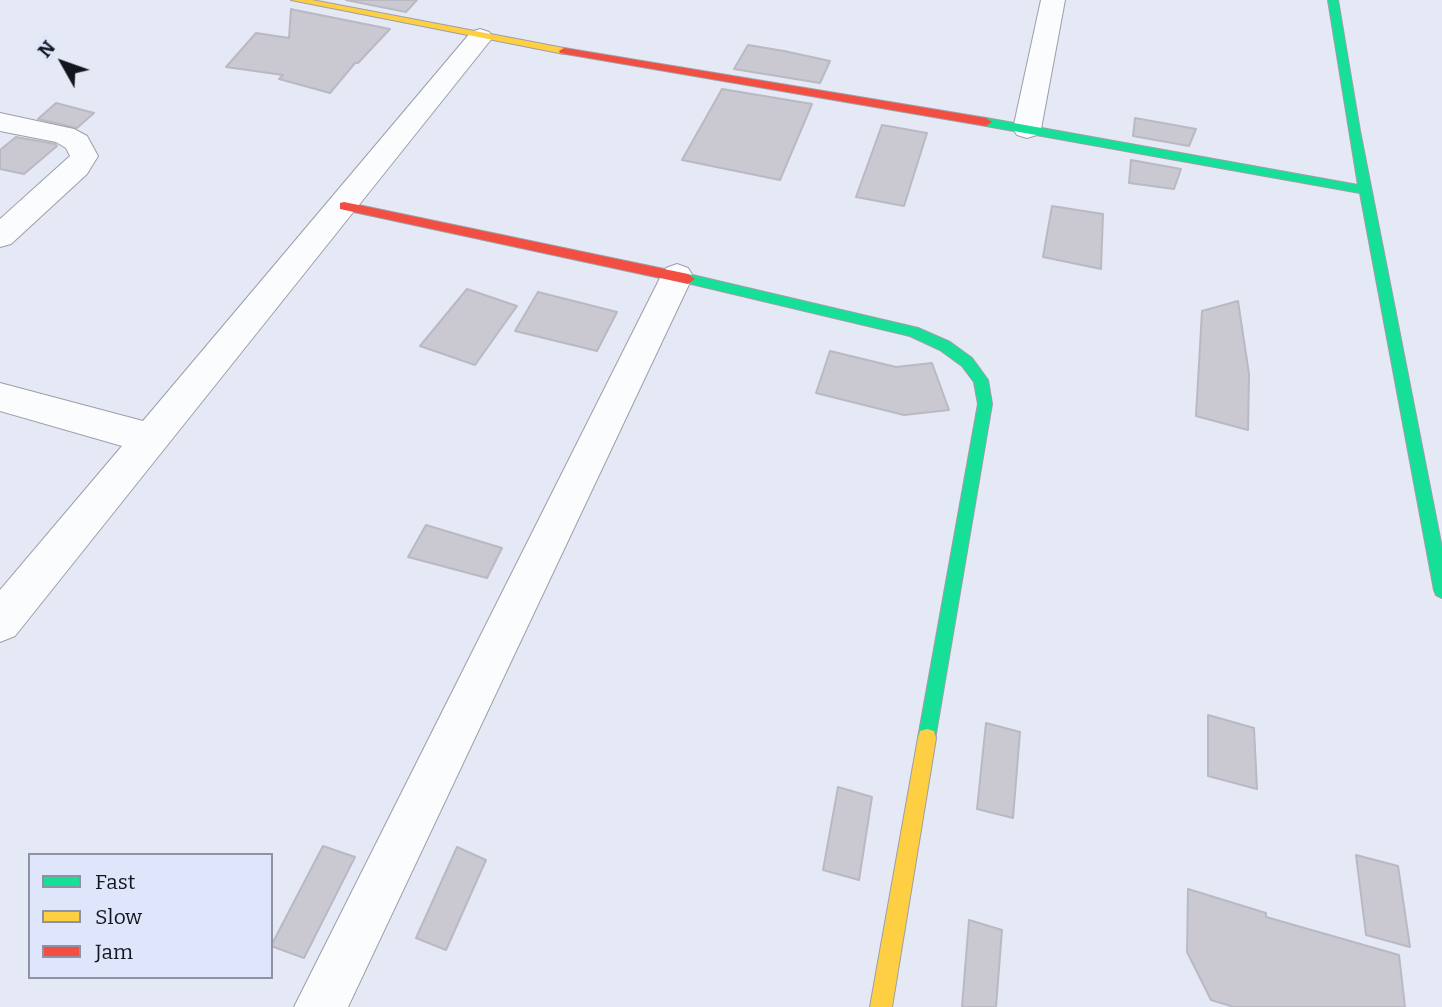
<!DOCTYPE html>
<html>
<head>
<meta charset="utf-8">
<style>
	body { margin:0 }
	#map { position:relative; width:1442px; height:1007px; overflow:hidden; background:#e5e8f5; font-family:Bitter,serif }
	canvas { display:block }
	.legend { position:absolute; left:28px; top:853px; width:245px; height:126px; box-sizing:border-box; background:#dfe5fb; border:2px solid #8e92a3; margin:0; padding:9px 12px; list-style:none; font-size:21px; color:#14161e }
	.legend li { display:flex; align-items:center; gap:14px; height:35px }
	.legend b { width:35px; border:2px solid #8e92a3 }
	.north { position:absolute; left:28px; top:28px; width:70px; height:70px; -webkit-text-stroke:5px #dfe5fb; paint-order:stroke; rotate:310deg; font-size:19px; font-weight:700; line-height:28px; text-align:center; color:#14161e }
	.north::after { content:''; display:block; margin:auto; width:24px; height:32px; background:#14161e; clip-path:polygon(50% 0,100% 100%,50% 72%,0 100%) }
</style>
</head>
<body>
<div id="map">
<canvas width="1442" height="1007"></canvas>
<ul class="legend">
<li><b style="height:9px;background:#16e098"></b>Fast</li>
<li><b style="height:9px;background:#ffcf43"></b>Slow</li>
<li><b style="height:9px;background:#f24e42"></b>Jam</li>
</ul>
<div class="north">N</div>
</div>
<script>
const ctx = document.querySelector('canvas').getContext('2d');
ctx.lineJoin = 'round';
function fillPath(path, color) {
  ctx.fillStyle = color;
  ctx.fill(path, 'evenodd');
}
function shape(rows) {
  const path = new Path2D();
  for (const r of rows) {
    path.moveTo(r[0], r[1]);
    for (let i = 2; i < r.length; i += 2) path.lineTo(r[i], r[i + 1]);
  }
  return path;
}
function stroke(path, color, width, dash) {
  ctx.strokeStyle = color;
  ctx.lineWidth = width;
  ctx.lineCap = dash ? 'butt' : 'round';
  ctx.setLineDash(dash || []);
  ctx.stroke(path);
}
const building = shape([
	[346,0,417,0,406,12,346,0],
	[291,9,295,10,390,29,358,63,355,63,330,93,279,79,283,75,226,67,256,33,289,38,291,9],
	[748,45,784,51,830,61,820,83,734,69,748,45],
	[722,89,812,104,780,180,682,160,722,89],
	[56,103,94,113,77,128,38,119,56,103],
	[1135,118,1196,129,1189,146,1133,136,1135,118],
	[882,125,927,133,904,206,856,197,882,125],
	[16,137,55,144,57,146,24,174,0,169,0,150,16,137],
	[1131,160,1181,169,1174,189,1129,183,1131,160],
	[1052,206,1103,214,1101,269,1043,257,1052,206],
	[467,289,517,306,475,365,420,346,467,289],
	[538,292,617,312,597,351,515,331,538,292],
	[1238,301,1249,374,1248,430,1196,416,1202,311,1238,301],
	[830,351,896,367,932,363,949,410,904,415,816,393,830,351],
	[426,525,502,548,487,578,408,557,426,525],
	[1208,715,1254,728,1257,789,1208,776,1208,715],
	[986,723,1020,732,1013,818,977,809,986,723],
	[838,787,872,797,859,880,823,870,838,787],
	[323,846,355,857,304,958,271,946,323,846],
	[457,847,486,860,446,950,416,938,457,847],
	[1356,855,1398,866,1410,947,1366,935,1356,855],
	[1188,889,1266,913,1266,917,1399,955,1405,1007,1234,1007,1211,1000,1187,952,1188,889],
	[969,920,1002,930,996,1007,962,1007,969,920]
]);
const street = shape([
	[1041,0,1065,0,1041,129,1037,135,1027,138,1017,135,1013,129,1041,0],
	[480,29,489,32,493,37,489,42,15,636,0,642,0,590,122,446,0,411,0,383,143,421,471,32,480,29],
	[0,113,74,129,87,136,98,156,87,174,11,244,0,247,0,219,70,156,66,148,56,142,0,131,0,113],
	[677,264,688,268,693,276,348,1007,294,1007,661,276,666,268,677,264]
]);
const fast = shape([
	[1328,0,1338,0,1360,131,1442,548,1442,598,1436,595,1434,590,1360,193,986,126,980,122,986,118,1358,185,1328,0],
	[688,274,918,328,950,342,972,358,988,380,992,404,934,745,927,747,920,745,918,738,978,404,974,382,962,366,940,350,910,336,683,282,683,276,688,274]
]);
const slow = shape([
	[291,0,312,0,564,48,569,51,564,54,291,0],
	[927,729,934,731,936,738,892,1007,870,1007,918,738,920,731,927,729]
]);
const jam = shape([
	[564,48,986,118,992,122,986,126,560,53,559,51,564,48],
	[344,202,688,274,695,279,688,284,340,209,340,203,344,202]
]);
fillPath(building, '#cac9d2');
stroke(building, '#bab9c3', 2);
stroke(street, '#9c9fa8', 2);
stroke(fast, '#9c9fa8', 2);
stroke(slow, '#9c9fa8', 2);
stroke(jam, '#9c9fa8', 2);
fillPath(street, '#fbfcfe');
fillPath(fast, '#16e098');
fillPath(slow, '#ffcf43');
fillPath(jam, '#f24e42');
</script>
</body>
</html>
